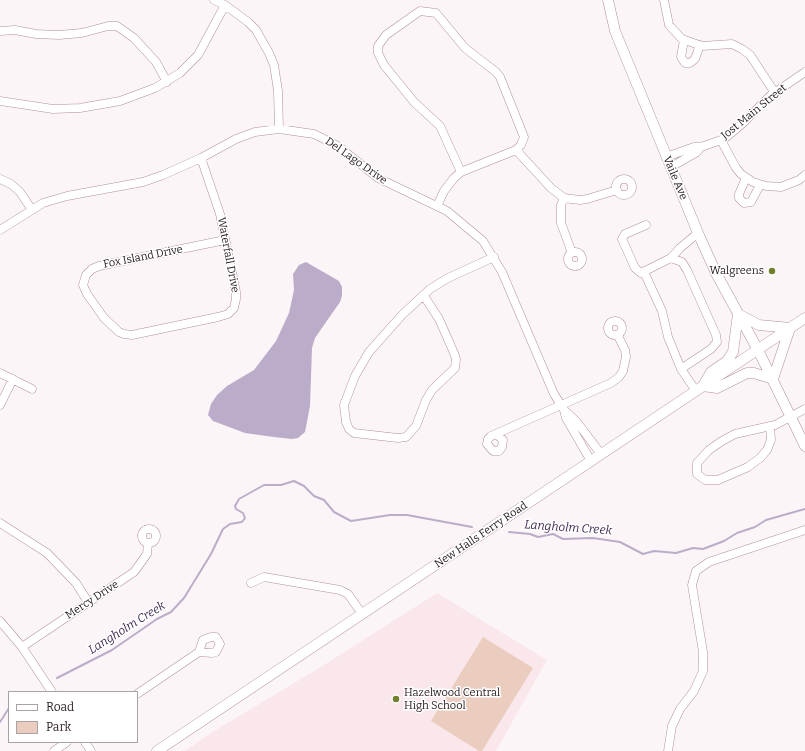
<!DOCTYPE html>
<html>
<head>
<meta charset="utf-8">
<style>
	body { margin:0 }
	#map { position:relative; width:805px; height:751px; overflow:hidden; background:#fcf5f7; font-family:Bitter,serif }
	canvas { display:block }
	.legend { position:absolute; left:8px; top:691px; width:130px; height:52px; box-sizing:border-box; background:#fff; border:1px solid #a9a3a5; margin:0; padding:5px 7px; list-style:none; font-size:12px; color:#271a1e }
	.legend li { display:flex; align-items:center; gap:8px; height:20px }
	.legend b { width:20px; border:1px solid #a9a3a5 }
</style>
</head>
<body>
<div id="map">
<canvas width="805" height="751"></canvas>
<ul class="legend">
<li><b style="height:5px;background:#fff"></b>Road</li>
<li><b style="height:11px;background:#ebcdc0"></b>Park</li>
</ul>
</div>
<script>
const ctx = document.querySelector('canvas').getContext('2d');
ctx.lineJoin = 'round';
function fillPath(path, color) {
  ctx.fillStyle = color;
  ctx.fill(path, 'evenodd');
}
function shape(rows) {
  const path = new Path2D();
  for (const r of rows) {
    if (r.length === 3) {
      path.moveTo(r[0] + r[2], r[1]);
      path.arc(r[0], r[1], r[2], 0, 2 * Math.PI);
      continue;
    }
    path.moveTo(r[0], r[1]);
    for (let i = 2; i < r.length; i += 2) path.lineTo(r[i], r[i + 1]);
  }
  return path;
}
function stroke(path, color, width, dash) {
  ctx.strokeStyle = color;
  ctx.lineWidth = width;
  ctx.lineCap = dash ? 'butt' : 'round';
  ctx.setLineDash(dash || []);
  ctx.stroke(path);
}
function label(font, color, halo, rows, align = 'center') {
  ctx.font = font + ' Bitter,serif';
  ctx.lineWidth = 3;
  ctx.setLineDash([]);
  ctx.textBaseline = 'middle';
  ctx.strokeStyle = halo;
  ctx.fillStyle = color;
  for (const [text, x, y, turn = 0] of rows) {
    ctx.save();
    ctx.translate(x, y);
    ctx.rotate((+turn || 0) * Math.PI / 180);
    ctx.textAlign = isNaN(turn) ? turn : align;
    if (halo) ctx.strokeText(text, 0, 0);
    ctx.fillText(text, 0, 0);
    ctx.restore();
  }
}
const built = shape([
	[437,593,547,660,496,751,185,751,211,733,324,665]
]);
const green = shape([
	[483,637,533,668,482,751,479,751,431,721]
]);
const water = shape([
	[306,262,339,281,342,287,342,296,340,302,315,338,312,348,310,406,305,432,298,438,292,439,274,437,245,433,213,421,208,415,211,404,217,395,227,386,254,370,276,341,289,313,294,290,293,274,299,265]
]);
const stream = shape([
	[509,532,530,534,538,537,553,534,563,539,593,538,620,542,643,554,654,551,676,553,693,548,703,549,724,541,737,533,755,527,766,520,805,509],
	[57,678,112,650,157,619,171,612,184,598,211,554,223,529,230,524,242,522,245,518,243,513,236,509,235,506,239,499,264,485,281,485,294,481,304,486,314,496,324,500,334,512,351,521,390,515,407,515,472,527],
	[0,722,9,708]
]);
const minor = shape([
	[214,0,225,5,248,22,256,30,269,53,274,65,278,91,279,129],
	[664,0,669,25,682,39,702,46,732,44,742,49,750,55,775,93],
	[0,31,15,30,36,34,59,35,82,33,108,26,117,26,134,38,156,62,167,82],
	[684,40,681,57,685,63,690,63,695,59,700,45],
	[0,101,53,109,80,108,120,101,155,88,180,73,198,55,225,5],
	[721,140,736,168,741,174,753,182,766,186,781,187,799,180,805,175],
	[516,150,551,188,564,198,580,200,587,199,617,190],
	[666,157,694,147,701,147,724,139,743,123,770,96,805,72],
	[201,158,220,214,236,292,236,299,234,308,228,314,218,317,132,335,124,334,119,332,104,318,87,294,83,285,86,275,92,269,99,266,225,240],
	[671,167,697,152,701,147],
	[746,178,739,194,739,198,744,203,751,202,760,185],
	[624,187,8],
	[0,179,11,184,20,192,32,210],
	[564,198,561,205,561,223,572,253],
	[437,206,444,191,454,178,461,172,516,150,521,145,524,137,500,77,496,72,465,48,436,13,420,11,386,35,378,46,378,53,384,65,414,102,440,126,461,172],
	[646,225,625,234,622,239,635,268,641,273,671,258,680,248,698,233],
	[0,230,43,203,67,196,143,182,163,175,201,158,236,139,255,132,279,129,314,134,338,146,378,178,447,211,483,241,502,272,554,394,564,410,576,421,601,454],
	[575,259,7],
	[671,258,682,262,687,270,716,335,717,342,711,349,681,369,696,391],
	[644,272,662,311,668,337,681,369],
	[424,296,439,319,454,353,456,359,455,368,432,390,426,400,416,426,406,437,398,438,354,433,349,429,346,422,344,405,355,376,369,352,402,315,430,289,448,278,494,257],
	[615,328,7],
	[0,373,32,389],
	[0,405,13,379],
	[564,410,566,418,591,461],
	[770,426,771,440,767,450,760,458,748,467,718,480,705,480,697,474,697,463,709,450,722,441,735,434,775,425,805,409],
	[496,434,503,440,502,447,499,451,493,451,487,444,488,439,491,436,611,383,619,377,623,371,626,357,625,350,618,336],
	[0,523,47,553,76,583,88,602],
	[149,536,7],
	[251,583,264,577,340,590,348,594,362,614],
	[0,621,22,647,52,692],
	[211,637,216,637,220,644,216,652,212,653,199,652,203,640,211,637],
	[22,647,134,572,147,554,148,543],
	[137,694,199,652],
	[85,742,91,751],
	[54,751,67,742],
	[668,751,672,726,680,709,694,691,703,671,703,652,692,585,696,571,709,562,805,530]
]);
const major = shape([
	[608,0,615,31,698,233,716,273,758,350,805,446],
	[738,314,759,325,790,328],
	[773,379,790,328],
	[703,386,711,372,727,361,733,352,738,314],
	[703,386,717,388,747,373,754,373,773,379],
	[157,751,805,318]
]);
const markers = [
	[772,271,4,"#727f2d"],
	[396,699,4,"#727f2d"]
];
const streetNames = [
	["Jost Main Street",754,112,-39],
	["Del Lago Drive",356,161,35],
	["Vaile Ave",675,178,67],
	["Waterfall Drive",228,255,79],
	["Fox Island Drive",143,257,-11],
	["New Halls Ferry Road",481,535,-34],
	["Mercy Drive",92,600,-33]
];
const poiNames = [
	["Walgreens",764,271],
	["Hazelwood Central",404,693,"left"],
	["High School",404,706,"left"]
];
const waterNames = [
	["Langholm Creek",568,528,4],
	["Langholm Creek",127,628,-32]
];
fillPath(built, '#f9e7ec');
fillPath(green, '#ebcdc0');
fillPath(water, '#bbadc9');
stroke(stream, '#bbadc9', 2);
stroke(minor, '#b18f9a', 9);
stroke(major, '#b18f9a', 11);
stroke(minor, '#fff', 8);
stroke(major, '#fff', 10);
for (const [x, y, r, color] of markers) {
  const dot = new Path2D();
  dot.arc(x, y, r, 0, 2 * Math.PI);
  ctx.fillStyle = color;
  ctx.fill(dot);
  stroke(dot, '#fff', 1.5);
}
label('11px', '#271a1e', '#fff', streetNames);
label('11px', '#271a1e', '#fff', poiNames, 'right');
label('italic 12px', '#412c54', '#fff', waterNames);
</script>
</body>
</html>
